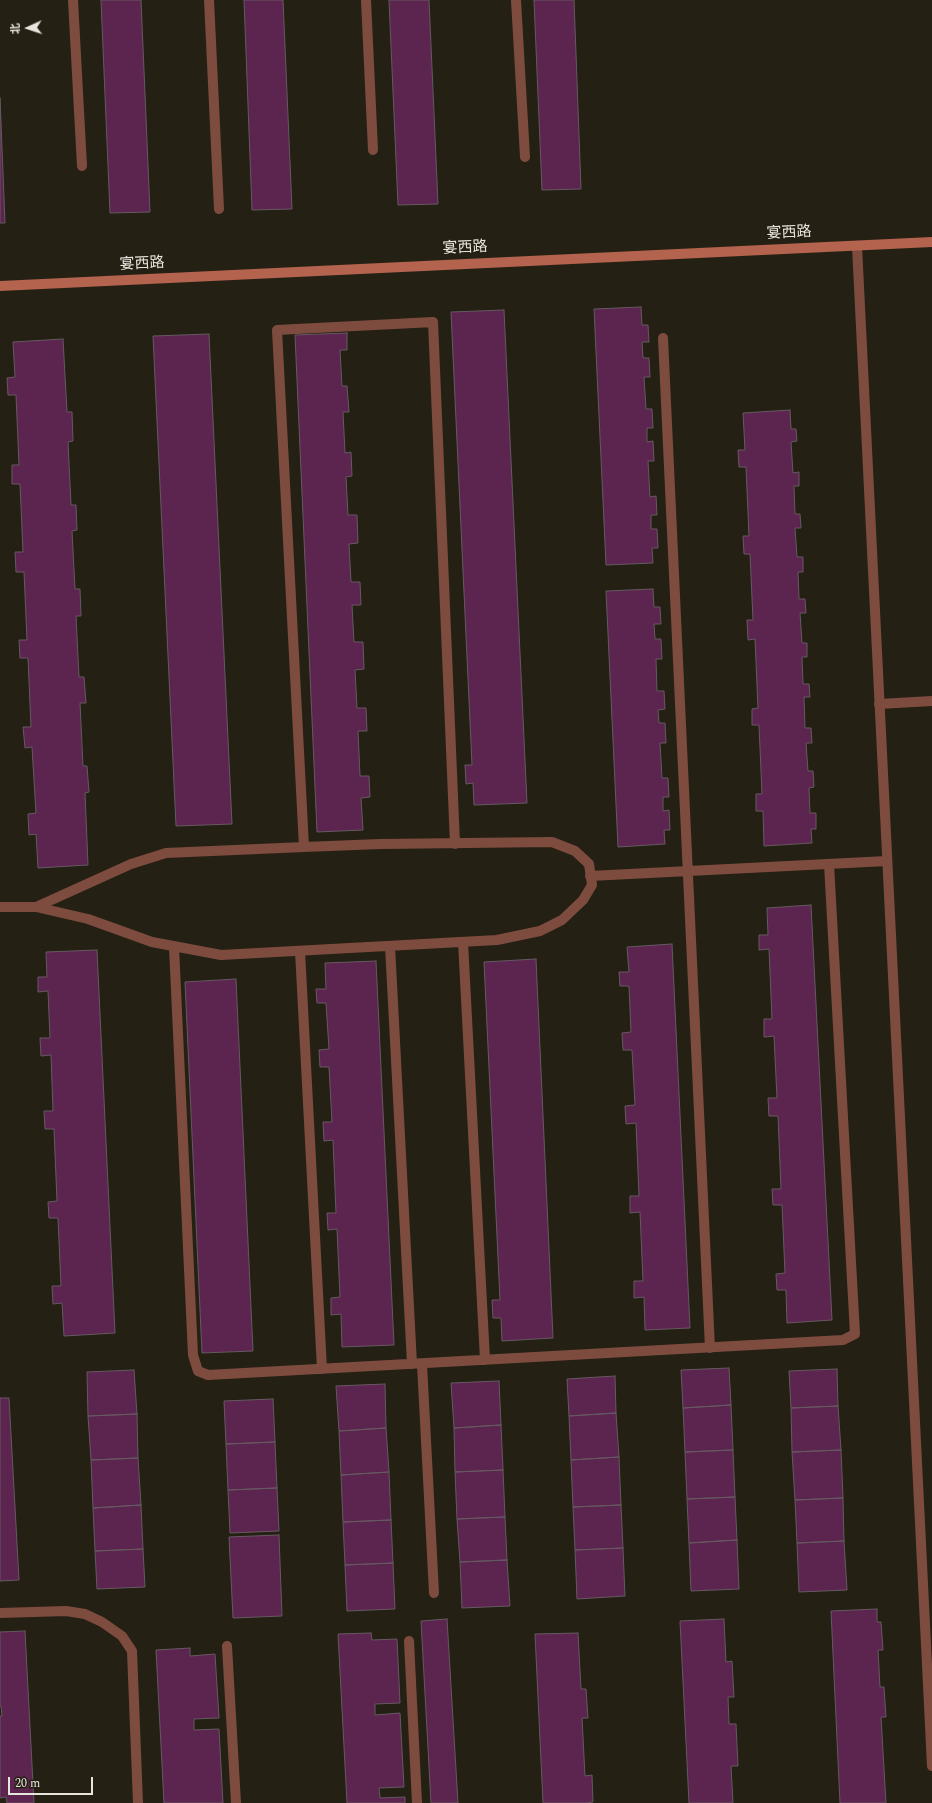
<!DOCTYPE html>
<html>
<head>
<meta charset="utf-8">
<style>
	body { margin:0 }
	#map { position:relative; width:932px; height:1803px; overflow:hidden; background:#252014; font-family:Spectral,"Noto Sans SC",serif }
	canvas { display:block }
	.north { position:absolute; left:8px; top:8px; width:40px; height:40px; -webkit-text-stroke:3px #252014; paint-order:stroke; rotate:267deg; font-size:11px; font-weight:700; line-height:16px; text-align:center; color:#e8e5dd }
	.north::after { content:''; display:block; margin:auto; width:14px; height:18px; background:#e8e5dd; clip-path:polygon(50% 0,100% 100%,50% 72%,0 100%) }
	.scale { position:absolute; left:8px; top:1777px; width:85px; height:18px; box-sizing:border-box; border:2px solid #e8e5dd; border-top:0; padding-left:5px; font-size:12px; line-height:14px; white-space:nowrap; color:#e8e5dd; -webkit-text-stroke:3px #252014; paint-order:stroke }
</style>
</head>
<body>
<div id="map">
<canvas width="932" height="1803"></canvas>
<div class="north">北</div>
<div class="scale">20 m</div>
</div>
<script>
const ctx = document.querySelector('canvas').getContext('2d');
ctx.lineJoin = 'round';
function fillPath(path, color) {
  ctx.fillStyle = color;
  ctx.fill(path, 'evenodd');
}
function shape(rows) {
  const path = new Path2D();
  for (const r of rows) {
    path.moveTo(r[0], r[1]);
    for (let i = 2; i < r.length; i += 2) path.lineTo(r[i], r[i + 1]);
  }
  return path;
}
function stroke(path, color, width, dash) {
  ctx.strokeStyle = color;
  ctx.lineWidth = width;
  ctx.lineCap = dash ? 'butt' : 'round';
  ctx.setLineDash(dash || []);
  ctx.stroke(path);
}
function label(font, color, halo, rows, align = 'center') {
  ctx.font = font + ' Spectral,"Noto Sans SC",serif';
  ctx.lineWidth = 3.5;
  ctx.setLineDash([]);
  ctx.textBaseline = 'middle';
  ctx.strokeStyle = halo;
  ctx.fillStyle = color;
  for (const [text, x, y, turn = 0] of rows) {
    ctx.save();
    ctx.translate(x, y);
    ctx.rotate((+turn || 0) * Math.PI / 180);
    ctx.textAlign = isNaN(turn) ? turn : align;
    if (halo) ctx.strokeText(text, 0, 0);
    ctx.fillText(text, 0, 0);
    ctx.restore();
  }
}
const building = shape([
	[101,0,141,0,150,212,110,213,101,0],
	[244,0,283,0,292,209,252,210,244,0],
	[389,0,429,0,438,204,398,205,389,0],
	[534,0,574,0,581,189,542,190,534,0],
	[0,98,5,223,0,223,0,98],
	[641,307,642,325,648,325,649,342,642,342,643,358,649,358,650,377,644,377,646,409,652,409,653,428,647,428,647,442,653,441,654,461,648,461,650,497,656,496,657,515,651,515,651,529,657,529,658,548,652,548,653,563,606,565,594,309,641,307],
	[504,310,527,803,474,805,473,783,466,784,465,765,472,765,451,312,504,310],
	[347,333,347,350,340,350,342,386,347,386,349,412,343,412,345,453,351,452,352,476,346,477,348,515,357,515,358,543,349,544,351,582,360,582,361,605,352,605,354,642,363,642,364,669,355,670,357,708,366,708,367,731,358,731,360,776,369,776,370,797,361,798,363,830,317,832,295,335,347,333],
	[209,334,232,824,176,826,153,336,209,334],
	[63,339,67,412,72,412,73,441,68,442,71,505,76,505,77,530,72,531,75,589,80,589,81,616,76,616,79,677,84,677,86,703,80,703,83,766,87,766,89,792,85,793,88,865,38,868,36,834,29,835,28,814,36,813,32,747,25,748,23,727,31,727,28,658,20,658,19,640,27,640,24,572,16,572,15,552,23,552,20,484,12,484,12,465,19,465,16,395,8,395,7,378,15,377,13,342,63,339],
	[790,410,791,429,796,429,797,441,791,442,793,473,799,472,799,486,794,486,795,514,800,514,801,528,795,528,797,557,803,557,803,572,798,572,799,599,805,599,806,613,800,613,802,643,807,643,807,657,802,657,803,684,809,684,810,697,804,697,805,728,811,728,812,743,806,743,808,771,813,771,814,787,809,788,810,813,816,813,816,829,811,829,812,843,764,846,763,811,756,811,756,794,762,794,759,725,752,725,752,709,758,708,755,639,748,640,747,620,753,620,750,554,744,554,743,536,749,536,746,467,739,467,738,450,745,450,743,413,790,410],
	[653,589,654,607,660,607,661,624,654,624,655,639,661,639,662,659,656,659,657,691,664,691,665,709,658,710,659,723,665,723,666,743,660,743,662,778,668,778,669,797,663,797,663,811,669,810,670,830,664,830,665,844,618,847,606,591,653,589],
	[811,905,832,1320,787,1323,786,1290,777,1290,776,1274,785,1273,782,1205,773,1205,772,1189,781,1189,778,1116,769,1116,768,1098,777,1098,774,1036,764,1037,764,1019,772,1019,769,949,759,950,759,935,768,935,767,908,811,905],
	[672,944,690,1328,645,1330,644,1297,634,1298,634,1281,643,1281,640,1212,630,1213,630,1196,639,1196,636,1123,626,1124,625,1106,635,1105,632,1050,623,1050,622,1033,631,1032,629,986,620,986,619,972,629,972,627,947,672,944],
	[97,950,115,1333,64,1336,62,1303,53,1304,52,1286,61,1286,58,1218,49,1218,48,1202,57,1201,54,1129,45,1129,44,1111,53,1111,51,1055,41,1056,40,1038,50,1038,48,991,38,992,38,977,47,977,46,952,97,950],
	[536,959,553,1338,502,1341,501,1318,493,1318,492,1300,500,1300,484,962,536,959],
	[376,961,394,1345,342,1347,341,1314,331,1315,331,1298,340,1297,337,1229,328,1230,327,1213,336,1213,333,1140,324,1141,323,1122,332,1122,329,1067,320,1067,319,1050,329,1049,326,1003,317,1003,316,989,326,989,325,963,376,961],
	[236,979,253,1351,202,1353,185,982,236,979],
	[729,1368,731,1405,683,1408,681,1370,729,1368],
	[837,1369,838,1406,791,1408,789,1371,837,1369],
	[134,1370,137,1414,88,1416,87,1372,134,1370],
	[615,1376,616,1413,569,1416,567,1379,615,1376],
	[499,1381,501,1425,454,1428,451,1383,499,1381],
	[385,1384,386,1428,339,1431,336,1386,385,1384],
	[0,1398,9,1398,19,1580,0,1581,0,1398],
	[273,1399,275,1442,226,1444,224,1401,273,1399],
	[731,1405,733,1450,685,1452,683,1408,731,1405],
	[838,1406,841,1450,792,1452,791,1408,838,1406],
	[616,1413,619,1457,571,1460,569,1416,616,1413],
	[137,1414,138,1458,91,1460,88,1416,137,1414],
	[501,1425,503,1470,455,1472,454,1428,501,1425],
	[386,1428,389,1472,341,1475,339,1431,386,1428],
	[275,1442,277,1488,228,1490,226,1444,275,1442],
	[733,1450,735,1497,687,1499,685,1452,733,1450],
	[841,1450,843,1498,795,1500,792,1452,841,1450],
	[619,1457,621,1505,573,1507,571,1460,619,1457],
	[138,1458,141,1505,93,1508,91,1460,138,1458],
	[503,1470,505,1517,457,1519,455,1472,503,1470],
	[389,1472,391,1520,343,1522,341,1475,389,1472],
	[277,1488,279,1531,230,1533,228,1490,277,1488],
	[735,1497,737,1540,689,1543,687,1499,735,1497],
	[843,1498,844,1541,797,1543,795,1500,843,1498],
	[141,1505,143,1549,95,1551,93,1508,141,1505],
	[621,1505,623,1548,575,1550,573,1507,621,1505],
	[505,1517,507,1560,460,1562,457,1519,505,1517],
	[391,1520,393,1563,345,1565,343,1522,391,1520],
	[279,1535,282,1616,233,1618,229,1537,279,1535],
	[737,1540,739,1589,691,1591,689,1543,737,1540],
	[844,1541,847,1590,799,1592,797,1543,844,1541],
	[623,1548,625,1596,577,1599,575,1550,623,1548],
	[143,1549,145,1587,97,1589,95,1551,143,1549],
	[507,1560,510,1606,462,1608,460,1562,507,1560],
	[393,1563,395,1609,347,1611,345,1565,393,1563],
	[877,1609,877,1622,881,1622,883,1650,878,1650,880,1687,884,1687,886,1717,881,1717,886,1803,840,1803,831,1611,877,1609],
	[447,1619,458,1803,431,1803,421,1621,447,1619],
	[724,1619,726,1662,732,1661,734,1697,728,1697,729,1724,736,1724,738,1766,731,1766,733,1803,689,1803,680,1621,724,1619],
	[25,1631,34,1803,7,1803,6,1797,0,1798,0,1716,2,1716,1,1706,0,1706,0,1632,25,1631],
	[371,1633,372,1640,397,1639,400,1703,375,1704,375,1715,400,1713,404,1787,379,1788,380,1798,405,1797,405,1803,347,1803,338,1634,371,1633],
	[578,1633,581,1689,586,1689,588,1718,582,1718,585,1776,592,1775,593,1802,586,1803,543,1803,535,1634,578,1633],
	[190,1648,190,1656,215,1654,219,1718,194,1719,194,1730,219,1729,223,1803,164,1803,156,1650,190,1648]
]);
const lane = shape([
	[73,0,82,166],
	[209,0,219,209],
	[366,0,373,150],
	[516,0,525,157],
	[663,338,710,1348],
	[879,704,932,701],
	[304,847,277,330,433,322,455,844],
	[590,876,887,861],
	[0,907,36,907,88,919,152,942,221,955,497,940,540,931,562,920,583,900,592,885,589,864,575,851,552,842,380,844,304,847,166,853,131,864,36,907],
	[463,942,485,1360],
	[390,946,412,1364],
	[174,947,193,1355,198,1371,208,1375,843,1340,855,1334,829,864],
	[300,951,322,1369],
	[422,1364,434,1593],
	[0,1613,66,1611,85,1614,102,1622,122,1636,132,1651,138,1803],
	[409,1641,417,1803],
	[227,1646,236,1803]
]);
const street = shape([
	[857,246,932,1766]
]);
const secondary = shape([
	[0,286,932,242]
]);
const streetNames = [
	["宴西路",789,234,-3],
	["宴西路",465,249,-3],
	["宴西路",142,265,-3]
];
fillPath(building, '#5c254f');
stroke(building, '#665962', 1);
stroke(lane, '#7e4c3f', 10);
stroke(street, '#7e4c3f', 10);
stroke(secondary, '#b3634e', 10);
label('15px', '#e8e5dd', '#252014', streetNames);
</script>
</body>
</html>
